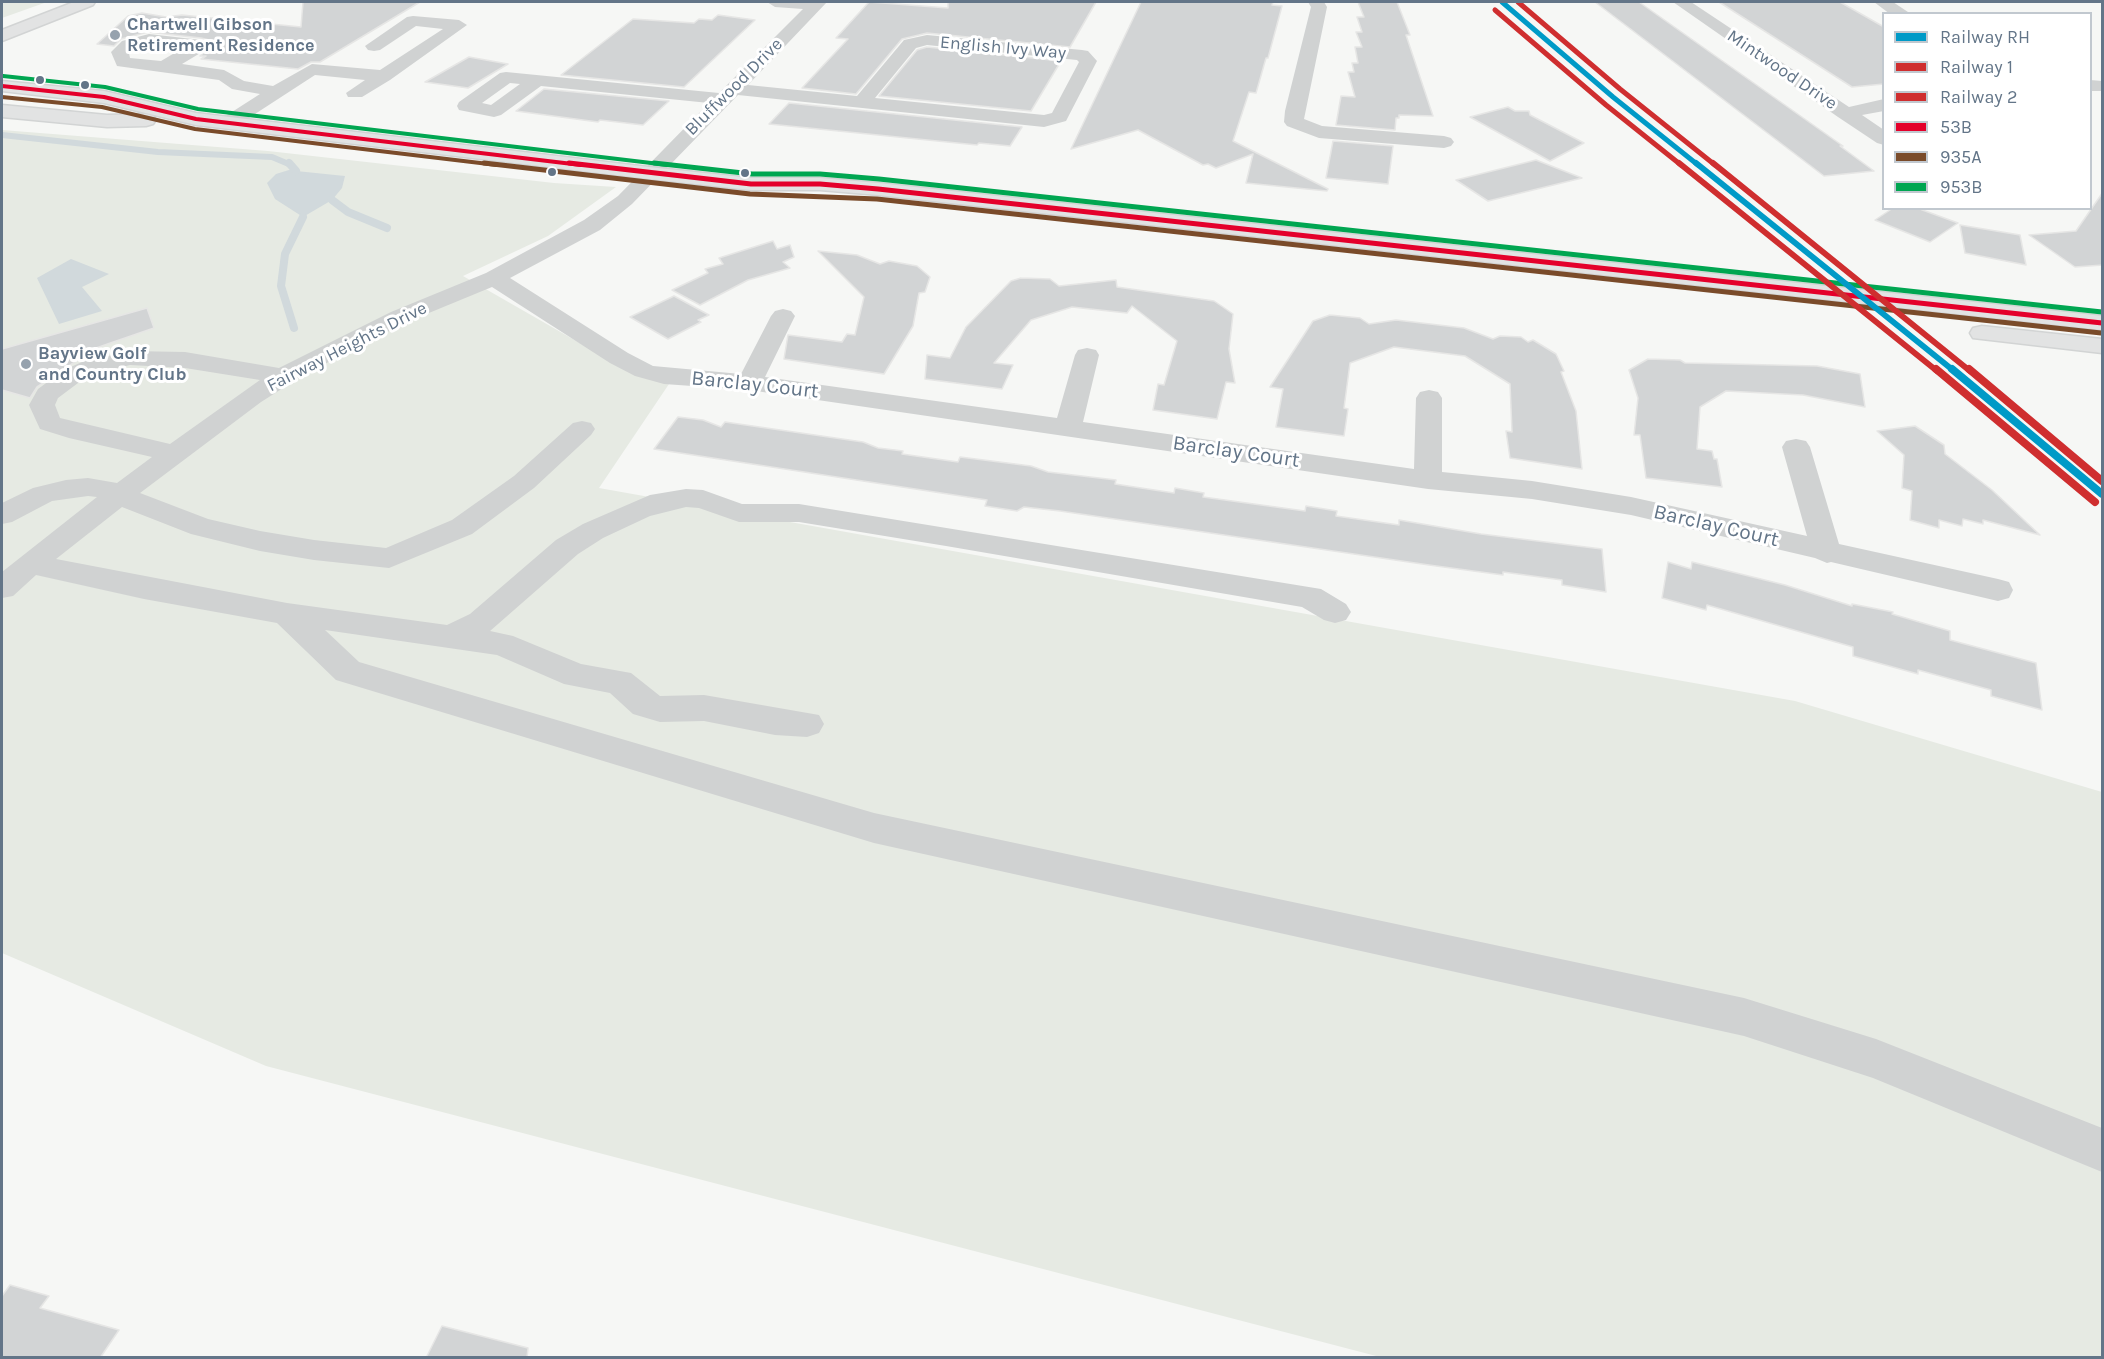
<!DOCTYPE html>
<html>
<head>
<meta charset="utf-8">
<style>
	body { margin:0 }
	#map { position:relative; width:2104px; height:1359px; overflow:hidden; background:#f6f7f5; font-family:Karla,sans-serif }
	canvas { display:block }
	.frame { position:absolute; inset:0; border:3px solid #637588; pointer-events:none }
	.legend { position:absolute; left:1882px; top:12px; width:210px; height:198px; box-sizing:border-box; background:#fff; border:2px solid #c1c8cf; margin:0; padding:8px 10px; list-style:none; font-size:18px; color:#637588 }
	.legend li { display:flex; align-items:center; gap:12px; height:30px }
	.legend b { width:30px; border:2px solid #c1c8cf }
</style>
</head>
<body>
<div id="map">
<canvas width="2104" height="1359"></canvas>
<div class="frame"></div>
<ul class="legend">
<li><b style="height:8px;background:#009ac7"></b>Railway RH</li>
<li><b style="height:8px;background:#cf2e2f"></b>Railway 1</li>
<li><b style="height:8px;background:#cf2e2f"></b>Railway 2</li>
<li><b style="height:8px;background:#e4002b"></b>53B</li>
<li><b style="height:8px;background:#7a4b2a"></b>935A</li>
<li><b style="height:8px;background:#00a651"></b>953B</li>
</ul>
</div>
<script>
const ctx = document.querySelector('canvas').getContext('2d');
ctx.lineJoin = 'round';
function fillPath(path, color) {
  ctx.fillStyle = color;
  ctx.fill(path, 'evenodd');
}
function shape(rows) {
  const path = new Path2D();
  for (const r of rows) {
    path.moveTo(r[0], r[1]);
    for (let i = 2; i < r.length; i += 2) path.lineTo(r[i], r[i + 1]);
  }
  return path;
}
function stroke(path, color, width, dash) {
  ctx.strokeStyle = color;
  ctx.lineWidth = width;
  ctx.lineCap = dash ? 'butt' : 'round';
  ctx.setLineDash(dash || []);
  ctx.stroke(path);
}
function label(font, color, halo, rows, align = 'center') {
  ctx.font = font + ' Karla,sans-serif';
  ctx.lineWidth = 6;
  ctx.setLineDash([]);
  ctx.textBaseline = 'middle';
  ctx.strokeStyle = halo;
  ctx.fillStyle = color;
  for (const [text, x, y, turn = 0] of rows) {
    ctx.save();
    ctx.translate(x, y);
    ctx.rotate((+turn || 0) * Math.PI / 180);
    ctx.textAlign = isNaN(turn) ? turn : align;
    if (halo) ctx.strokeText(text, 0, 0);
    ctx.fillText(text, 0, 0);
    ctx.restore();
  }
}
const green = shape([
	[2,2,47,2,2,18],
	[2,130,268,151,554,183,616,187,548,236,463,276,632,373,669,384,599,488,1795,701,2102,792,2102,1357,1380,1357,266,1066,2,953]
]);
const water = shape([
	[289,170,296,171,345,176,342,188,332,200,303,217,275,199,267,183,276,174],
	[71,259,109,274,82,287,102,311,59,324,37,278]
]);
const streamFar1 = shape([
	[2,135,158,152,272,157,291,165]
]);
const stream = shape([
	[289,163,296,171],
	[332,200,348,212,387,228],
	[294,328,281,286,285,254,303,217]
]);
const building = shape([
	[303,2,420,2,320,62,311,62,298,69,201,59,206,56,200,56,212,45,209,40,201,38,148,32,121,39,114,46,97,44,128,16,142,13,166,17,182,15,301,27,303,2],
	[869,2,948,8,948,2,1096,2,1070,47,927,33,902,39,856,94,802,88,848,39,836,38,869,2],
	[1141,2,1273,2,1272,5,1282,6,1268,58,1266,58,1256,93,1249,92,1233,141,1328,189,1327,191,1246,183,1253,154,1216,168,1208,164,1203,165,1138,130,1071,149,1141,2],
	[1358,2,1397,2,1410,35,1406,35,1433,116,1399,115,1399,118,1396,118,1395,130,1336,125,1341,96,1355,97,1348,72,1354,72,1352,63,1358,63,1355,47,1362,47,1356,32,1362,32,1357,17,1364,17,1358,2],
	[1595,2,1639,2,1843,146,1840,146,1874,171,1824,176,1595,2],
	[1719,2,1840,2,1884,27,1884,84,1852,87,1719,2],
	[718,15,755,20,684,87,561,75,633,19,694,23,699,19,712,20,718,15],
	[927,47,1061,61,1031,111,879,96,917,50,927,47],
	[469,57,508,64,468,88,425,82,469,57],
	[544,89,669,101,643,125,600,120,598,122,516,111,544,89],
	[789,103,1022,127,1010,146,979,143,977,145,769,124,789,103],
	[1508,107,1515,111,1529,111,1530,115,1584,143,1550,161,1470,117,1508,107],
	[1333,141,1393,146,1388,184,1326,178,1333,141],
	[1536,160,1582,178,1488,201,1456,180,1536,160],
	[2103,192,2103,265,2075,267,2029,235,2076,231,2103,192],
	[1893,208,1917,208,1958,223,1930,242,1875,220,1893,208],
	[1960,225,2020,235,2026,265,1965,253,1960,225],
	[773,241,777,249,790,245,794,257,783,262,790,268,748,280,700,305,672,290,708,273,705,269,723,264,719,258,773,241],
	[818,251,857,255,880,264,889,261,917,266,930,277,925,292,919,293,913,326,884,374,784,359,788,335,842,342,847,334,855,335,864,297,818,251],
	[1021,278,1050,279,1059,286,1116,280,1117,287,1214,301,1223,307,1233,314,1229,349,1235,383,1226,382,1217,419,1153,410,1158,384,1164,385,1177,341,1132,306,1127,313,1072,307,1031,320,994,363,1013,365,1002,389,925,379,927,355,950,358,966,327,1011,281,1021,278],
	[674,296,709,315,698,320,701,322,668,339,630,317,674,296],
	[147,308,154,328,96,348,37,387,30,398,2,390,2,349,147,308],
	[1330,315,1360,318,1369,324,1396,320,1464,328,1493,339,1500,336,1521,337,1528,342,1533,340,1556,354,1564,371,1561,372,1576,411,1582,469,1510,458,1506,431,1512,432,1510,384,1465,356,1394,347,1350,363,1344,408,1348,409,1344,436,1276,427,1283,389,1270,387,1313,321,1330,315],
	[1648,359,1680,360,1685,363,1817,366,1860,374,1865,407,1803,395,1726,391,1700,407,1697,449,1712,451,1714,459,1717,459,1722,487,1646,478,1640,435,1634,435,1638,398,1629,370,1648,359],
	[678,417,703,420,721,427,725,422,863,442,878,448,903,451,902,454,958,462,960,457,1031,466,1048,472,1116,480,1115,484,1174,493,1175,488,1204,493,1203,497,1305,511,1306,506,1337,511,1336,516,1399,525,1399,520,1481,534,1602,549,1606,592,1562,585,1562,580,1503,572,1503,575,1429,565,1060,511,1024,507,1017,511,985,506,987,500,654,449,678,417],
	[1915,426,1944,445,1945,454,1992,490,2040,535,1983,520,1983,524,1963,519,1962,526,1939,520,1939,528,1910,520,1912,491,1902,488,1904,455,1877,431,1915,426],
	[1668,562,1691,569,1692,562,1785,585,1852,606,1852,604,1893,612,1892,614,1950,631,1950,640,2036,663,2042,710,1991,696,1991,690,1918,670,1918,674,1853,656,1853,647,1707,605,1706,610,1662,598,1668,562],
	[10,1285,49,1296,40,1308,119,1330,100,1358,2,1358,2,1296,10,1285],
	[442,1326,528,1348,527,1358,426,1358,442,1326]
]);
const minor = shape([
	[767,2,827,2,748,85,857,96,904,40,927,35,1082,50,1088,51,1097,61,1066,121,1044,127,738,95,632,204,600,230,510,278,628,353,653,366,741,374,771,316,775,311,783,309,791,311,795,316,765,377,1057,418,1075,355,1078,350,1087,348,1096,350,1099,355,1083,422,1414,469,1416,398,1420,392,1429,390,1438,392,1442,398,1442,472,1532,481,1631,497,1807,536,1782,447,1786,441,1796,439,1806,441,1810,447,1839,544,1998,579,2009,582,2013,590,2009,598,1998,601,1831,562,1827,563,1815,558,1631,515,1532,499,1428,489,749,390,664,384,635,376,610,363,492,287,407,322,307,373,261,402,140,493,208,519,260,531,314,540,386,548,452,520,514,476,573,423,582,421,591,423,595,429,591,435,534,488,472,534,389,568,314,560,260,551,191,534,122,507,56,559,287,603,447,625,470,614,556,540,583,524,650,495,686,489,703,490,742,504,799,504,1321,589,1346,604,1351,612,1346,620,1335,623,1324,620,1302,607,946,546,799,522,739,522,699,508,686,507,650,516,603,538,578,554,490,631,513,636,581,664,631,673,660,696,704,695,819,715,824,724,819,733,807,737,775,735,704,721,660,722,633,714,610,693,564,684,497,655,325,630,359,662,874,813,1744,998,1876,1039,2102,1128,2102,1172,1873,1078,1744,1036,874,843,336,680,277,623,144,599,36,575,13,596,2,598,2,572,97,497,88,496,52,501,12,522,2,524,2,503,33,488,66,480,88,478,117,483,152,457,69,438,40,429,29,405,38,389,64,370,82,362,130,351,185,352,279,368,391,312,486,273,584,220,618,196,709,103,541,86,501,115,494,117,459,110,457,106,459,102,500,73,506,72,719,93,803,9,775,7,767,2],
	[927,45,1077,60,1079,62,1052,113,1044,115,875,98,916,48,927,45],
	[510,83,520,84,491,105,482,103,510,83],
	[130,365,185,368,260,380,170,444,60,418,55,405,58,398,82,380,99,373,130,365],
	[1308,2,1324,2,1327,7,1304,119,1322,126,1444,136,1451,138,1454,142,1451,146,1444,148,1319,138,1287,126,1284,122,1285,111,1311,7,1308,2],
	[1673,2,1691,2,1849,107,1884,99,1884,111,1862,115,1884,130,1884,145,1877,143,1838,117,1673,2],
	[1874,2,1893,2,1911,14,1890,14,1874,2],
	[413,16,459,20,467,25,390,80,362,97,348,97,346,93,365,80,315,75,235,127,228,129,221,127,218,123,221,119,260,94,232,89,219,80,117,66,111,52,122,41,149,34,201,40,207,41,210,45,207,49,182,64,224,70,244,81,273,86,312,64,380,70,443,29,416,26,380,50,374,51,368,50,365,46,407,17,413,16],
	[150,44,183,48,161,61,130,58,129,53,134,49,150,44],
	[2090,80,2102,81,2102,91,2090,91,2090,80]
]);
const major = shape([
	[74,2,95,2,93,5,2,41,2,30,74,2],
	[2,81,104,91,196,113,649,167,751,178,820,178,878,183,2102,316,2102,330,878,195,820,190,751,190,649,179,196,125,104,103,2,91,2,81],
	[2,105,107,115,146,114,153,116,156,120,153,124,146,126,107,127,2,117,2,105],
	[1982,326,2102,339,2102,353,1973,338,1970,333,1973,328,1982,326]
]);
const bus1Far1 = shape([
	[2,86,104,97,196,119,581,165]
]);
const bus1 = shape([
	[569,163,751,184,820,184,878,189,2102,323]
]);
const bus2Far1 = shape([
	[2,97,102,107,195,129,497,165]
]);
const bus2 = shape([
	[484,163,750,194,877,199,2101,333]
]);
const bus3Far1 = shape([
	[3,76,105,87,198,109,668,165]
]);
const bus3 = shape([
	[654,163,752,174,820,174,879,179,2102,312]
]);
const rail1Far2 = shape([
	[1502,2,1613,97,1698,165]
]);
const rail1Far1 = shape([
	[1696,163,1954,371]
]);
const rail1 = shape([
	[1952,369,2102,494]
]);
const rail2Far2 = shape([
	[1495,10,1606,105,1681,165]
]);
const rail2Far1 = shape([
	[1679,163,1937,371]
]);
const rail2 = shape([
	[1936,369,2095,502]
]);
const rail3Far2 = shape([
	[1518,2,1620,89,1715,165]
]);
const rail3Far1 = shape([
	[1713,163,1970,371]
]);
const rail3 = shape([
	[1969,369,2102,481]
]);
const markers = [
	[115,35,6,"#96a2ae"],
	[40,80,5,"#637588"],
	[85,85,5,"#637588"],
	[552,172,5,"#637588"],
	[745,173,5,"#637588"],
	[26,364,6,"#96a2ae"]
];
const farPoinames = [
	["Chartwell Gibson",127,25],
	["Retirement Residence",127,46],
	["Bayview Golf",38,354],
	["and Country Club",38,375]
];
const farStreetnames = [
	["English Ivy Way",1003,48,5],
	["Mintwood Drive",1782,70,34],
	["Bluffwood Drive",734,87,-45],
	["Fairway Heights Drive",347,347,-27]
];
const streetNames = [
	["Barclay Court",755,385,6],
	["Barclay Court",1236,452,8],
	["Barclay Court",1716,526,13]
];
fillPath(green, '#e6eae3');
fillPath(water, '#d1d9dc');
stroke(streamFar1, '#d1d9dc', 6);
stroke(stream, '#d1d9dc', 8);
fillPath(building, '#d2d4d5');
stroke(building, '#e6e6e5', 1.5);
stroke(major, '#d2d4d4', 3);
fillPath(minor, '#d0d2d2');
fillPath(major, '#e2e3e3');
stroke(bus1Far1, '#e4002b', 4);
stroke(bus1, '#e4002b', 5);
stroke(bus2Far1, '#7a4b2a', 4);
stroke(bus2, '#7a4b2a', 5);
stroke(bus3Far1, '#00a651', 4);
stroke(bus3, '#00a651', 5);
stroke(rail1Far2, '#009ac7', 5);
stroke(rail1Far1, '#009ac7', 6);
stroke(rail1, '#009ac7', 8);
stroke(rail2Far2, '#cf2e2f', 5);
stroke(rail2Far1, '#cf2e2f', 6);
stroke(rail2, '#cf2e2f', 8);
stroke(rail3Far2, '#cf2e2f', 5);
stroke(rail3Far1, '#cf2e2f', 6);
stroke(rail3, '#cf2e2f', 8);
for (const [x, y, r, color] of markers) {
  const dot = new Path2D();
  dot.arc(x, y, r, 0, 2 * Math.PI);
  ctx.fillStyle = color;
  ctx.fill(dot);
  stroke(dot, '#fff', 2);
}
label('bold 18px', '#637588', '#fff', farPoinames, 'left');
label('18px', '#637588', '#fff', farStreetnames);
label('21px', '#637588', '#fff', streetNames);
</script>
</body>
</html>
